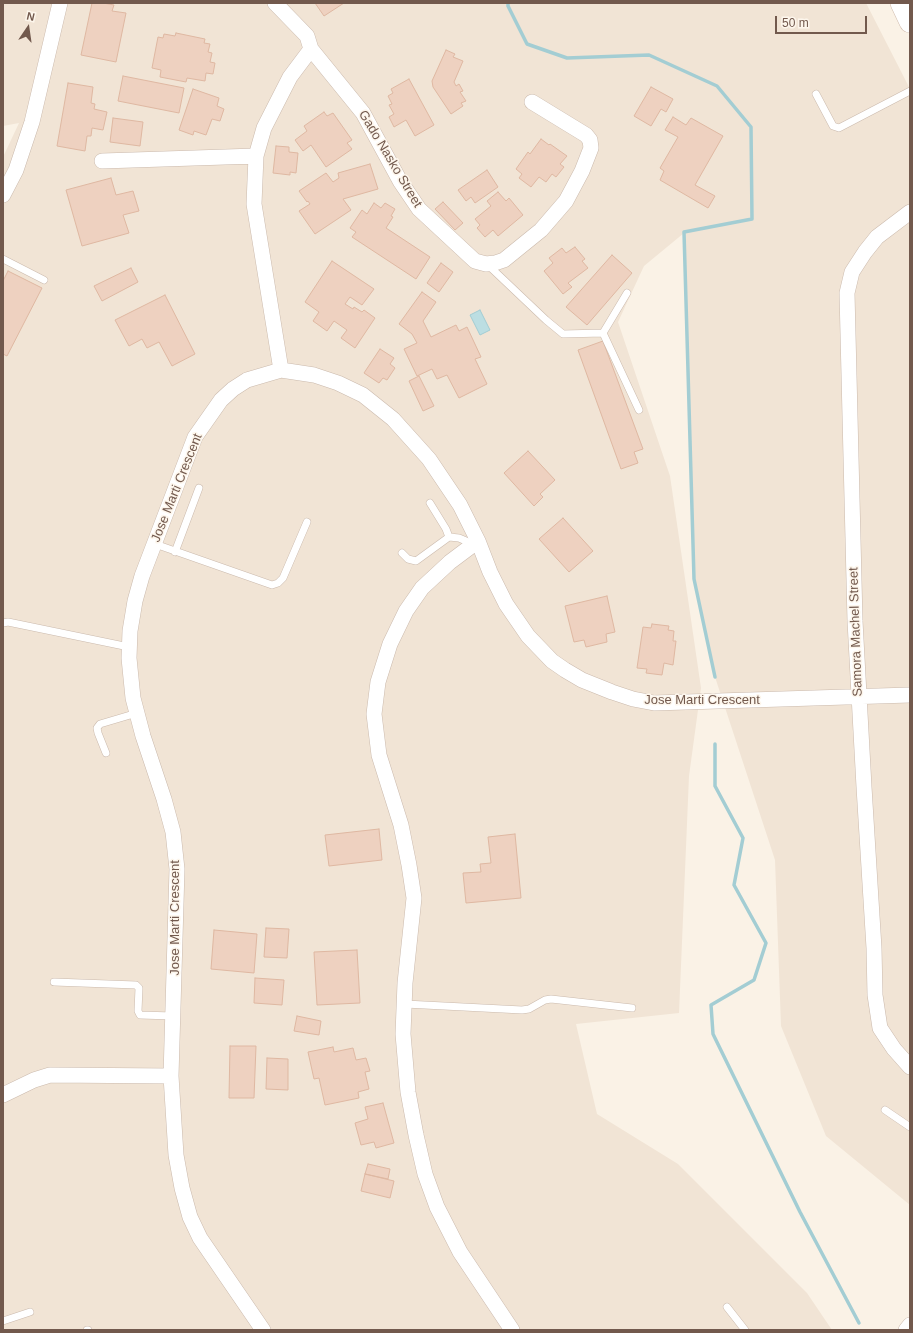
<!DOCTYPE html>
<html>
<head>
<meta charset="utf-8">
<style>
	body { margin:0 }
	#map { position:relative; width:913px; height:1333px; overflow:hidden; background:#faf2e6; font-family:Helvetica,sans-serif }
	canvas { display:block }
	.frame { position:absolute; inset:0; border:4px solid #72594d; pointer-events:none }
	.north { position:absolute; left:8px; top:8px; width:40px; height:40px; -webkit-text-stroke:3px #fdf6ec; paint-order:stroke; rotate:13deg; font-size:11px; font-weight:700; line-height:16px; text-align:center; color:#72594d }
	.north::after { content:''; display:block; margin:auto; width:14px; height:18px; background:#72594d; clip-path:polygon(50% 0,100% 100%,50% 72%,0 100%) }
	.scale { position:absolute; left:775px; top:16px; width:92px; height:18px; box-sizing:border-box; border:2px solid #72594d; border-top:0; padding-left:5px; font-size:12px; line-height:14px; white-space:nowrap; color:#72594d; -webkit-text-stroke:3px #fdf6ec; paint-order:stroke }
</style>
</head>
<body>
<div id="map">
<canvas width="913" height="1333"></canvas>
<div class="frame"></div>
<div class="north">N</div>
<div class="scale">50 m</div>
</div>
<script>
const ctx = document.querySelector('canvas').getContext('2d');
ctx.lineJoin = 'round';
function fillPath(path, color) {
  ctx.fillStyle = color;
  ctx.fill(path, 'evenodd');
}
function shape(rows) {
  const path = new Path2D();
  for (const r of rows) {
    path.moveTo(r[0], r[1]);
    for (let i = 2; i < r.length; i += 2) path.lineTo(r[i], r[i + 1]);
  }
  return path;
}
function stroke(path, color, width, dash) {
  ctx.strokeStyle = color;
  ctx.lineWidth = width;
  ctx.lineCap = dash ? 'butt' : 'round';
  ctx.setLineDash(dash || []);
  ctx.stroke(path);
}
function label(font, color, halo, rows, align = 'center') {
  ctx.font = font + ' Helvetica,sans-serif';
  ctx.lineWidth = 3;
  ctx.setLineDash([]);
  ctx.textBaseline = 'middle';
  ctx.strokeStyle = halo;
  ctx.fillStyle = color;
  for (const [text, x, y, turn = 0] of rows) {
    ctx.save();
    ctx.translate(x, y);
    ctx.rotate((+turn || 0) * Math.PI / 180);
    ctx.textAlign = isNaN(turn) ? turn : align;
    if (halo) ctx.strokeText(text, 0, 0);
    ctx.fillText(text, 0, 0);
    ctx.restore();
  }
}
const residential = shape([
	[3,3,866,3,910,89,910,1205,826,1136,781,1026,775,860,715,677,694,579,684,233,644,266,618,322,670,476,701,688,689,776,679,1013,576,1024,597,1114,678,1164,807,1293,832,1330,3,1330,3,157,19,123,3,126]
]);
const water = shape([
	[480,310,490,330,480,335,470,315,480,310]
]);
const stream = shape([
	[508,3,508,6,527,44,567,58,649,55,717,86,751,127,752,219,684,232,694,579,715,677],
	[715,744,715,786,743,838,734,885,766,943,754,980,711,1005,713,1034,800,1212,859,1323]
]);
const building = shape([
	[92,3,103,3,114,5,112,11,126,13,116,62,81,55,92,3],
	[315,3,344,3,324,16,315,3],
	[176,33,205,39,204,43,210,44,208,52,212,53,210,62,215,63,213,74,206,73,205,81,187,78,186,82,160,77,161,70,152,68,158,37,163,38,164,34,175,36,176,33],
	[446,50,455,54,453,57,463,61,454,82,456,86,459,84,463,91,460,92,466,101,461,103,463,106,451,114,433,87,432,81,446,50],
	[123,76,184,88,179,113,118,101,123,76],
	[409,79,434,125,415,136,406,120,394,127,389,117,394,114,389,105,392,104,388,96,393,93,391,89,409,79],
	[68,83,93,87,91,103,95,104,94,109,107,112,103,130,92,128,91,136,87,136,85,151,57,146,68,83],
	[651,87,673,99,666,112,661,109,651,126,634,116,651,87],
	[193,89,219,98,217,106,224,109,220,121,212,119,206,135,194,131,193,135,179,130,193,89],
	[324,112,327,116,333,113,352,140,347,143,352,149,326,167,311,145,303,151,295,140,307,131,304,126,324,112],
	[673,117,686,125,691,118,723,136,695,185,715,196,708,208,660,180,664,171,660,168,678,137,665,130,673,117],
	[113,118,143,122,140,146,110,142,113,118],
	[541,139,549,145,550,144,567,156,560,164,564,167,556,177,552,174,546,182,539,177,531,187,519,178,522,174,516,169,528,152,530,154,541,139],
	[276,146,289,147,289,152,298,153,296,173,290,172,290,175,273,173,276,146],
	[370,164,378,189,343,199,351,210,315,234,299,211,310,204,308,201,307,202,299,191,326,173,333,182,339,178,338,173,370,164],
	[487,170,498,187,475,203,471,197,466,201,458,190,487,170],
	[111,178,116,195,133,191,139,211,123,215,129,233,82,246,66,190,111,178],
	[498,192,506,201,509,198,523,215,498,236,493,230,485,237,477,228,480,225,475,219,491,206,487,201,498,192],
	[443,202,463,223,455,230,435,209,443,202],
	[374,203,381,208,385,203,395,209,391,216,393,217,386,228,430,257,416,279,352,237,356,232,350,228,362,210,367,214,374,203],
	[575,247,585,259,582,261,588,268,568,283,572,287,563,294,544,271,553,263,549,258,562,248,566,253,575,247],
	[612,255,632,273,587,325,566,307,612,255],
	[332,261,374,289,362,305,350,297,345,304,353,309,354,307,362,312,364,310,375,318,355,348,341,338,347,330,334,321,327,331,313,321,319,312,305,302,332,261],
	[441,263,453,272,439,292,427,283,441,263],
	[131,268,138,282,102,301,94,286,131,268],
	[8,271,42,288,7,356,3,354,3,281,8,271],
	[422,292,436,302,423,321,431,337,456,325,459,331,467,327,481,357,475,359,487,384,459,398,447,375,437,379,432,369,417,376,404,349,417,343,412,334,399,324,422,292],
	[165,295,195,354,172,366,159,342,147,348,142,339,129,346,115,320,165,295],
	[603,341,643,449,634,452,638,463,621,469,578,350,603,341],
	[380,349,394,358,390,364,395,368,387,380,383,378,379,383,364,373,380,349],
	[419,376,434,406,423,411,409,381,419,376],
	[528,451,555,480,540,494,543,497,534,506,504,473,528,451],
	[563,518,593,551,569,572,539,539,563,518],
	[607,596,615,632,606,634,607,642,586,647,584,640,574,642,565,606,607,596],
	[652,624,669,626,668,630,674,631,673,641,676,641,673,665,664,663,662,675,646,673,647,669,637,668,643,627,651,628,652,624],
	[379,829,382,860,329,866,325,835,379,829],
	[515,834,521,898,466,903,463,873,481,872,480,864,491,863,488,837,515,834],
	[266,928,289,929,287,958,264,957,266,928],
	[214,930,257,934,254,973,211,969,214,930],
	[357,950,360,1003,317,1005,314,952,357,950],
	[255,978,284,980,282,1005,254,1003,255,978],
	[297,1016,321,1021,319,1035,294,1031,297,1016],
	[230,1046,256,1046,254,1098,229,1098,230,1046],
	[333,1047,334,1052,353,1048,356,1060,366,1058,370,1071,365,1072,369,1089,358,1092,359,1098,325,1105,319,1078,314,1079,308,1052,333,1047],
	[267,1058,288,1059,288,1090,266,1089,267,1058],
	[383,1103,394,1143,376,1148,374,1142,361,1145,355,1123,368,1119,365,1107,383,1103],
	[368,1164,390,1169,388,1179,365,1174,368,1164],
	[365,1174,394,1181,390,1198,361,1191,365,1174]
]);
const service = shape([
	[816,94,833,126,839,128,910,91],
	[3,259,44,280],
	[488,265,546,320,563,334,603,333,639,410],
	[603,333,627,293],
	[430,503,446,529,449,537],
	[155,544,272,585,278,583,283,578,307,522],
	[175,552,199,488],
	[402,553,408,559,416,561,449,537,459,538,473,544],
	[3,623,8,622,129,647],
	[106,753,98,733,97,728,100,724,137,713],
	[54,982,136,985,139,988,138,1011,140,1015,173,1016],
	[405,1004,522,1010,529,1009,545,1000,551,999,632,1008],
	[885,1110,910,1127],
	[727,1307,745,1330],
	[3,1321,30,1312],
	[87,1330,88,1330]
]);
const minor = shape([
	[275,3,307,36,311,49,363,113,400,181,419,209,475,261,486,264,495,263,504,260,541,230,566,201,582,171,591,148,590,140,586,135,532,102],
	[102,161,256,156],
	[3,195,16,170,32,122,60,3],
	[910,212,877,237,865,252,852,272,847,293,855,621,864,787,874,948,875,995,880,1028,894,1049,910,1067],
	[281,370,254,204,256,156,264,128,290,77,311,49],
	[478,541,450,562,422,588,406,611,390,644,378,682,374,714,379,755,401,825,409,865,414,898,405,983,403,1034,408,1092,416,1135,425,1174,437,1207,460,1252,512,1330],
	[3,1095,34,1080,50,1075,171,1076],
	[263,1330,200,1238,190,1217,182,1188,176,1155,171,1076,177,869,173,832,164,799,143,736,133,698,129,658,130,631,135,601,142,576,195,437,221,400,233,389,247,380,281,370,314,375,338,383,363,395,393,419,429,459,460,505,478,541,490,572,506,604,528,636,552,661,565,670,582,680,612,692,633,699,654,703,910,695],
	[906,1330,910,1325]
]);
const secondary = shape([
	[901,3,910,22]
]);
const streetNames = [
	["Gado Nasko Street",390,159,59],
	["Jose Marti Crescent",177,488,-68],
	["Samora Machel Street",856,632,-92],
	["Jose Marti Crescent",702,700],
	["Jose Marti Crescent",175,918,-90]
];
fillPath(residential, '#f1e4d5');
fillPath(water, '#bcdee2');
stroke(water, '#a3cdd3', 1);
stroke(stream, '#a3cdd3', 3.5);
fillPath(building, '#eed1c0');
stroke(building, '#dfb8a2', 1);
stroke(service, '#cbbaad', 8);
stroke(minor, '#cbbaad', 16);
stroke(secondary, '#d0bcae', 22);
stroke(service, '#fff', 7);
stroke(minor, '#fff', 15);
stroke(secondary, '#fff', 21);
label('13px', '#72594d', '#fdf6ec', streetNames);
</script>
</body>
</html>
